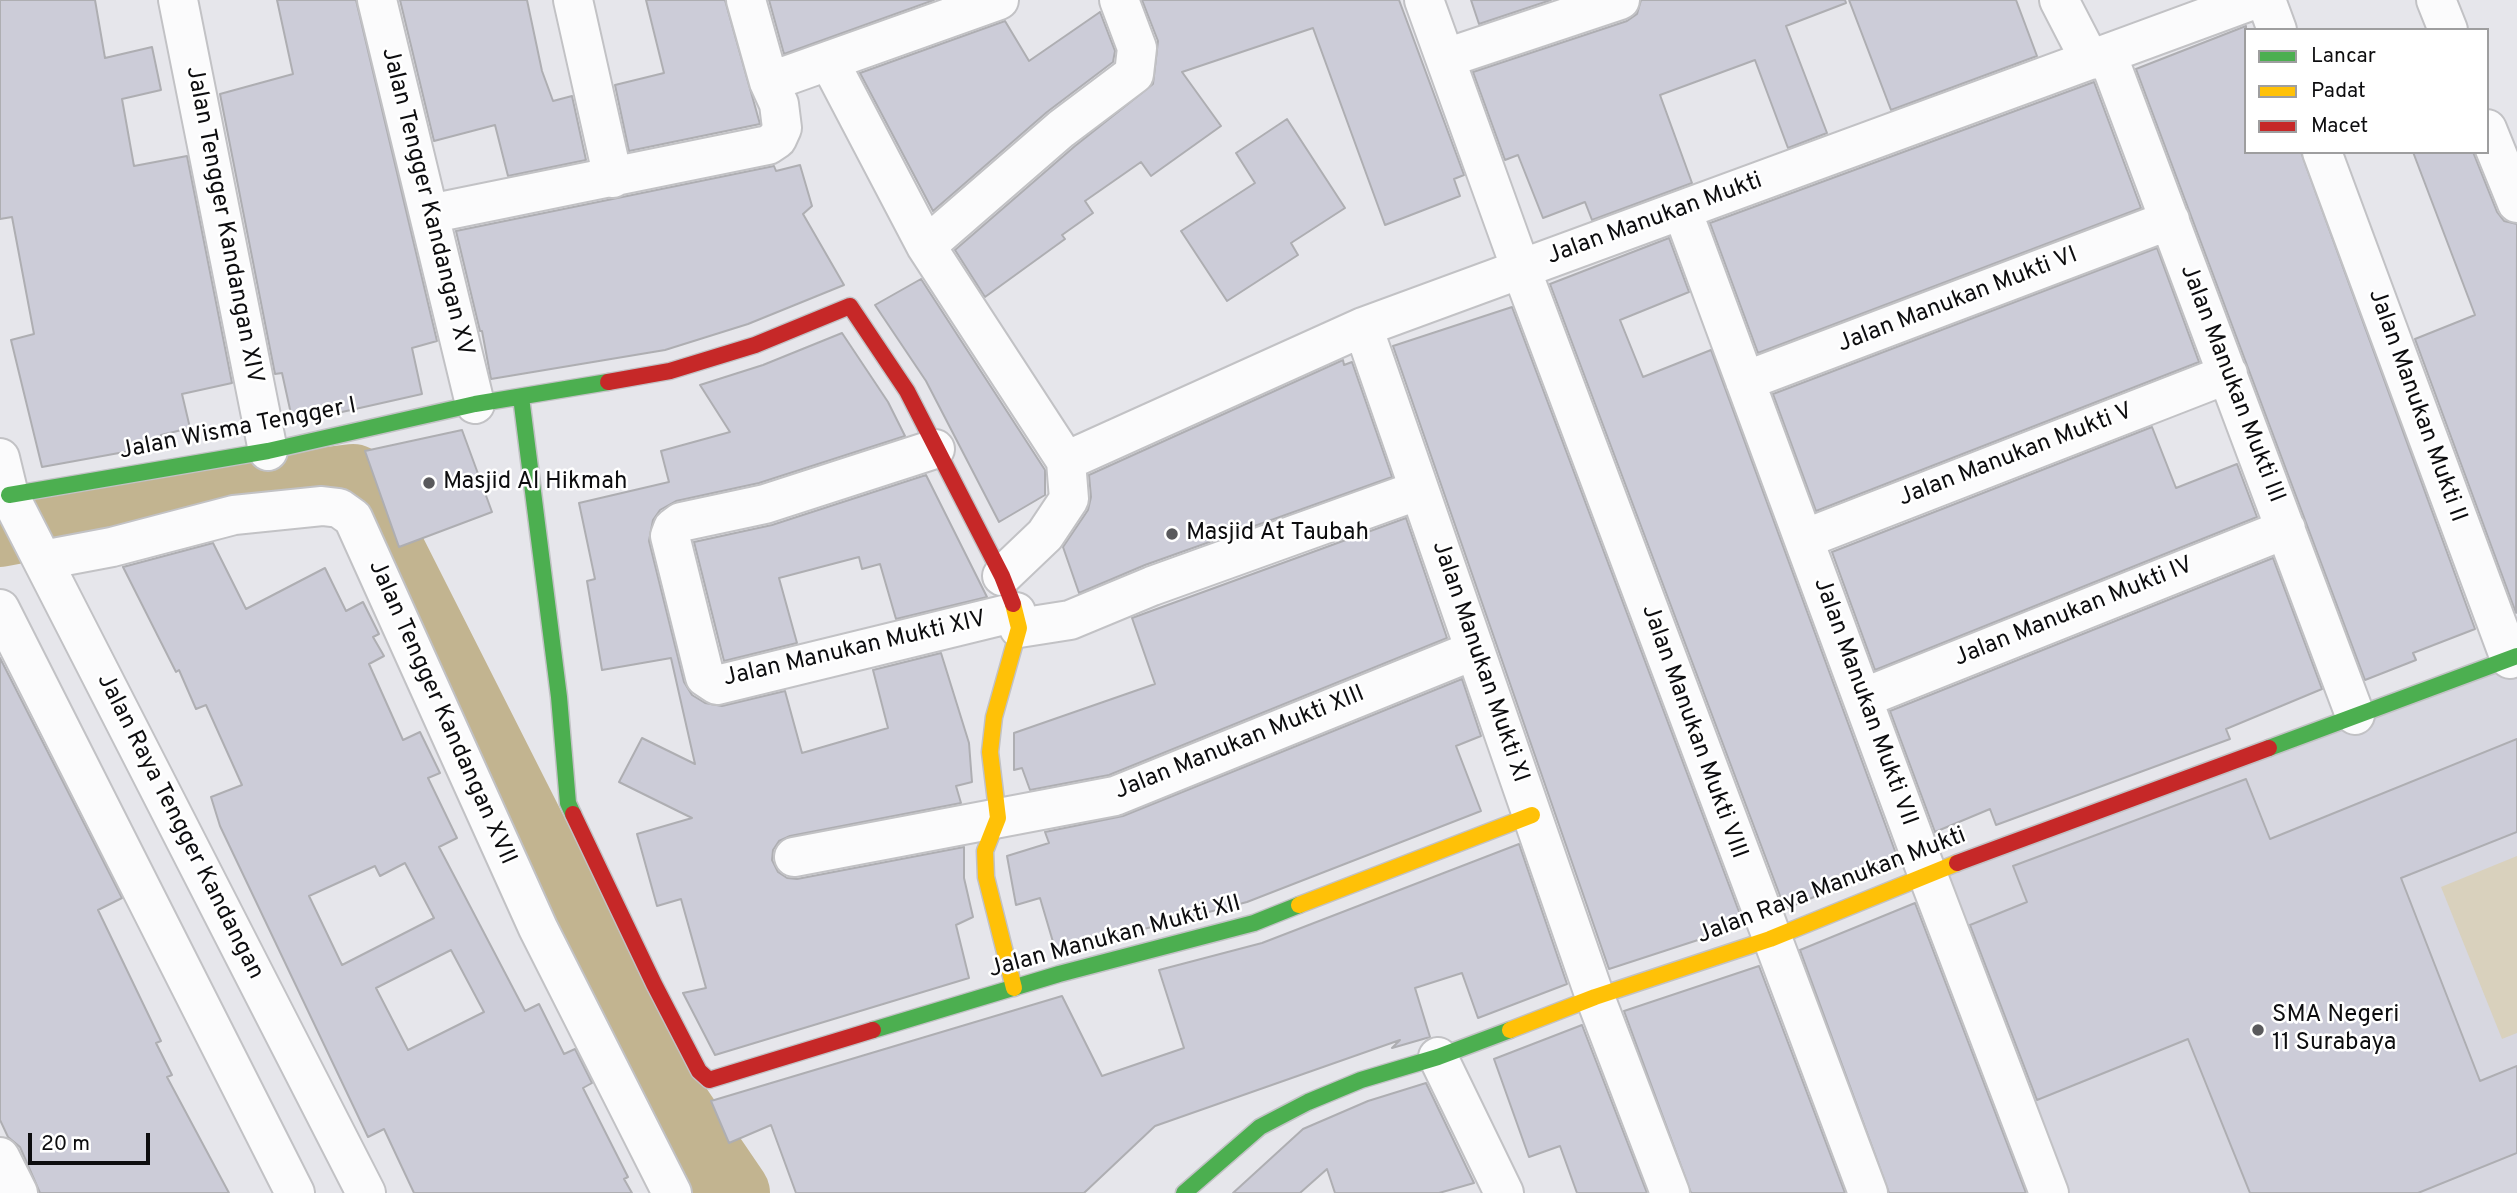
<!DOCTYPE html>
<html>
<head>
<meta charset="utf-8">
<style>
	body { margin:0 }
	#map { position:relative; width:2517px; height:1193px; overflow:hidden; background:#e6e6eb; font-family:Overpass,sans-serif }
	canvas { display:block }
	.legend { position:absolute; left:2244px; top:28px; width:245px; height:126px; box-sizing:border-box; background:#fff; border:2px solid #9e9e9f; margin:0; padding:9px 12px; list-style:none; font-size:21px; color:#0d0d0f }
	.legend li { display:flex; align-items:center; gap:14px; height:35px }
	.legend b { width:35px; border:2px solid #9e9e9f }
	.scale { position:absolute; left:28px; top:1133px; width:122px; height:32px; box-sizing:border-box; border:4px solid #0d0d0f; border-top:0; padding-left:9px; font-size:21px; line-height:24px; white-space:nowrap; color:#0d0d0f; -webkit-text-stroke:5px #fff; paint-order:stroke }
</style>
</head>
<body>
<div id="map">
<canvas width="2517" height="1193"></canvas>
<ul class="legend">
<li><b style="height:9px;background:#4caf50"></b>Lancar</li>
<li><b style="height:9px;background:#ffc107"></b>Padat</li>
<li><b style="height:9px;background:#c62828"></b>Macet</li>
</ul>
<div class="scale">20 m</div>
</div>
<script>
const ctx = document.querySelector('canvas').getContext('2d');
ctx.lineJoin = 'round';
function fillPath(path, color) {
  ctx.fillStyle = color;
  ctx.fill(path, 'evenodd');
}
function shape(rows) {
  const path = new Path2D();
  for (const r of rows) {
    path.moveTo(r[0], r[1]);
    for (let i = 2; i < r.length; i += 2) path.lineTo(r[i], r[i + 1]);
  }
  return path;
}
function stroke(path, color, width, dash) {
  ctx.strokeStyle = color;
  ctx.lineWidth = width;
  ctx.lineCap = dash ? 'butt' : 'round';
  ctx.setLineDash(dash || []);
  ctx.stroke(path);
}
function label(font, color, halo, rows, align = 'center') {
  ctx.font = font + ' Overpass,sans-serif';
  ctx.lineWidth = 5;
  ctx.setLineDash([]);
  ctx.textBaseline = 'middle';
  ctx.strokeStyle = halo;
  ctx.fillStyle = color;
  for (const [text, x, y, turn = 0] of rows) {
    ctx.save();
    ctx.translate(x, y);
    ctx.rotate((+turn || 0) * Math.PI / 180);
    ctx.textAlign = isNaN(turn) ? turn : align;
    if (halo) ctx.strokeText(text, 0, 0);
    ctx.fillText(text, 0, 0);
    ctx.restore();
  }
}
const built = shape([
	[2517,647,2517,1193,2059,1193,1937,867]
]);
const green = shape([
	[2517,856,2517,1033,2502,1039,2441,887]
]);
const river = shape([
	[0,530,91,513,353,481,654,1077,733,1193]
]);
const building = shape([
	[0,0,95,0,105,58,152,47,161,90,122,99,134,166,187,156,232,383,182,394,190,428,161,435,163,445,42,467,11,340,34,334,12,217,0,219,0,0],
	[277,0,356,0,437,341,412,348,422,394,293,423,282,373,275,374,220,94,293,74,277,0],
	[400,0,527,0,542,71,553,101,572,96,586,160,508,176,495,125,434,141,400,0],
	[646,0,725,0,760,124,629,151,615,85,664,73,646,0],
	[769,0,934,0,784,54,769,0],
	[1142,0,1399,0,1464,175,1454,179,1460,196,1385,225,1313,28,1182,72,1221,126,1151,176,1141,162,1085,201,1093,213,1062,235,1065,239,985,297,955,250,1075,146,1153,84,1158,41,1142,0],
	[1471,0,1551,0,1479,24,1471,0],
	[1641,0,1845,0,1846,3,1786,26,1827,133,1788,148,1755,60,1660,95,1692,183,1592,220,1585,202,1543,218,1518,155,1505,160,1473,72,1627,21,1637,14,1641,0],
	[1849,0,2016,0,2037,56,1891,110,1849,0],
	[1100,12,1115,51,1113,62,1047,112,933,211,860,73,1005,21,1029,61,1100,12],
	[2246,26,2246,152,2301,152,2475,629,2413,653,2416,660,2365,680,2136,69,2246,26],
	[2094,82,2141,208,1758,353,1710,223,2094,82],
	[1287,119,1345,208,1291,243,1298,255,1227,301,1181,231,1255,183,1236,153,1287,119],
	[2413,152,2473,152,2497,212,2504,221,2517,224,2516,613,2415,339,2475,315,2413,152],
	[800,165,812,206,803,214,844,285,748,324,665,350,491,379,482,331,480,331,456,231,774,166,776,171,800,165],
	[1669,238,1689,292,1620,320,1643,377,1711,350,1899,862,1785,909,1550,284,1669,238],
	[2157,248,2199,362,1816,511,1773,394,2157,248],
	[921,279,1045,470,1045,495,999,522,926,381,875,305,921,279],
	[1512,307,1744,925,1609,969,1393,346,1512,307],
	[842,333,888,402,905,436,759,483,676,501,660,510,653,520,649,541,684,682,692,695,705,703,722,706,785,691,802,753,888,728,873,670,941,653,969,743,972,782,956,786,961,803,790,836,779,841,773,850,772,860,778,872,787,878,797,879,964,847,964,878,973,917,956,925,969,978,715,1055,683,993,706,988,681,899,657,906,637,834,692,818,619,782,642,738,695,764,671,658,602,670,587,581,595,579,579,503,669,482,661,451,730,432,700,385,763,365,842,333],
	[1343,360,1344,365,1352,362,1392,477,1145,565,1079,593,1063,547,1088,510,1091,497,1089,475,1343,360],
	[2152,427,2176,488,2237,464,2257,517,1875,670,1832,552,2152,427],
	[462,430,492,512,399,547,365,451,462,430],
	[926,475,987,597,896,619,880,564,862,569,859,557,779,578,797,643,724,661,694,542,772,525,926,475],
	[1406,518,1447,638,1109,775,1030,790,1022,768,1014,770,1014,733,1155,684,1132,618,1406,518],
	[213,543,246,609,325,568,346,611,363,602,379,634,373,637,384,656,369,664,403,740,420,732,440,773,428,778,457,838,439,847,525,1011,539,1004,564,1054,575,1049,592,1083,583,1088,628,1177,624,1179,632,1193,414,1193,384,1129,368,1137,220,826,211,797,242,785,206,705,196,709,179,670,176,672,123,567,213,543],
	[405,863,434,918,342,965,309,896,375,866,380,876,405,863],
	[451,950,484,1012,408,1050,376,988,451,950],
	[2273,558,2322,689,2226,729,2230,739,1996,825,1990,809,1935,832,1890,711,2273,558],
	[0,658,122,898,98,910,161,1041,156,1043,172,1075,167,1077,229,1193,40,1193,20,1147,8,1137,0,1120,0,658],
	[1462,679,1481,736,1456,746,1481,811,1247,902,1056,952,1040,898,1016,905,1007,856,1049,843,1045,832,1123,816,1462,679],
	[2517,739,2517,832,2401,878,2480,1081,2517,1066,2517,1153,2418,1193,2250,1193,2188,1039,2037,1100,1970,925,2027,902,2013,866,2246,779,2270,839,2517,739],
	[1519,844,1567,984,1478,1018,1462,973,1415,988,1430,1037,1392,1048,1400,1040,1155,1126,1084,1193,796,1193,771,1125,729,1143,711,1101,1062,996,1102,1076,1184,1048,1159,970,1262,943,1519,844],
	[1915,903,2026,1193,1889,1193,1800,950,1915,903],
	[1759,966,1845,1193,1691,1193,1624,1011,1759,966],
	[1582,1025,1647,1193,1577,1193,1560,1146,1529,1157,1494,1059,1582,1025],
	[1426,1083,1474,1183,1439,1193,1335,1193,1327,1169,1300,1193,1233,1193,1303,1129,1368,1101,1426,1083]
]);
const street = shape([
	[178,0,268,451],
	[377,0,475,404],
	[573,0,613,178],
	[1424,0,1521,269,1868,1193],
	[2059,0,2090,60],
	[2266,0,2277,30],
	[2436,0,2448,30],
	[2107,54,2355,715],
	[1446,58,1620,0],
	[829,61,926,246,1066,461,1069,499,1045,535,1002,576],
	[769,82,999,0],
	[2487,129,2517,203],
	[2322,152,2510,659],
	[1682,210,1922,860,2049,1193],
	[429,214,768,145,777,139,782,128,779,104,769,82,746,0],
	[926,246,1061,129,1134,74,1137,48,1119,0],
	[1363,327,1595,997,1670,1193],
	[1745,381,2170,220],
	[935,449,765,504,681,522,673,528,670,536,705,677,717,685,1016,612],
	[0,458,9,495,366,1193],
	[1066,461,1363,327,2253,0],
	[1804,539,2228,374],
	[43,560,112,547,234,515,322,506,339,508,353,518,538,928,672,1193],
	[0,609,295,1193],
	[1019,628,1070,620,1152,586,1419,490],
	[1863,698,2286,529],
	[794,857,1115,796,1475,650],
	[1438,1057,1504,1193],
	[0,1157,18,1193]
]);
const fast = shape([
	[521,397,559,697,568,803,573,814],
	[9,495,268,451,475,404,608,382],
	[2269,748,2517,656],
	[873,1030,1059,974,1254,923,1299,905],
	[1184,1193,1260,1127,1308,1102,1361,1080,1438,1057,1510,1030]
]);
const slow = shape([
	[1013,604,1019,628,994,717,990,752,998,818,985,851,986,877,1014,988],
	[1299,905,1532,815],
	[1510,1030,1595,997,1770,939,1957,863]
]);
const jam = shape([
	[608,382,670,371,755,345,850,306,907,391,1002,576,1013,604],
	[573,814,654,984,699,1071,709,1080,873,1030],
	[1957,863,2269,748]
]);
const markers = [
	[429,483,7,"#59595c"],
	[1172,534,7,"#59595c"],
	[2258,1030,7,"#59595c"]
];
const streetNames = [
	["Jalan Tengger Kandangan XV",426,202,76],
	["Jalan Manukan Mukti",1655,220,-20],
	["Jalan Tengger Kandangan XIV",223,225,79],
	["Jalan Manukan Mukti VI",1958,301,-21],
	["Jalan Manukan Mukti III",2231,384,69],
	["Jalan Manukan Mukti II",2416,406,70],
	["Jalan Wisma Tengger I",238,430,-11],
	["Jalan Manukan Mukti V",2016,456,-21],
	["Jalan Manukan Mukti IV",2074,613,-22],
	["Jalan Manukan Mukti XIV",855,650,-13],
	["Jalan Manukan Mukti XI",1479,662,71],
	["Jalan Manukan Mukti VII",1864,702,70],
	["Jalan Tengger Kandangan XVII",441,713,66],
	["Jalan Manukan Mukti VIII",1693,732,70],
	["Jalan Manukan Mukti XIII",1240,744,-22],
	["Jalan Raya Tengger Kandangan",179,827,63],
	["Jalan Raya Manukan Mukti",1832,887,-21],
	["Jalan Manukan Mukti XII",1115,938,-15]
];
const poiNames = [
	["Masjid Al Hikmah",443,483],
	["Masjid At Taubah",1186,534],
	["SMA Negeri",2272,1016],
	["11 Surabaya",2272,1044]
];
fillPath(built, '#d7d7e0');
fillPath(green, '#d9d1bd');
stroke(river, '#c2b490', 74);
fillPath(building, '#ccccd8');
stroke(building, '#aeaeb2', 2);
stroke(street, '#c2c2c5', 42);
stroke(fast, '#c2c2c5', 19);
stroke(slow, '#c2c2c5', 19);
stroke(jam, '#c2c2c5', 19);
stroke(street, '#fbfbfc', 38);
stroke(fast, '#4caf50', 16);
stroke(slow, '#ffc107', 16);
stroke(jam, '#c62828', 16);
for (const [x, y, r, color] of markers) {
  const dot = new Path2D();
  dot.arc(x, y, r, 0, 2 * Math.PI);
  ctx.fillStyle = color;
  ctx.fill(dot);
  stroke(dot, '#fff', 2.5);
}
label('24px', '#0d0d0f', '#fff', streetNames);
label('24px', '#0d0d0f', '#fff', poiNames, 'left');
</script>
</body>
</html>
